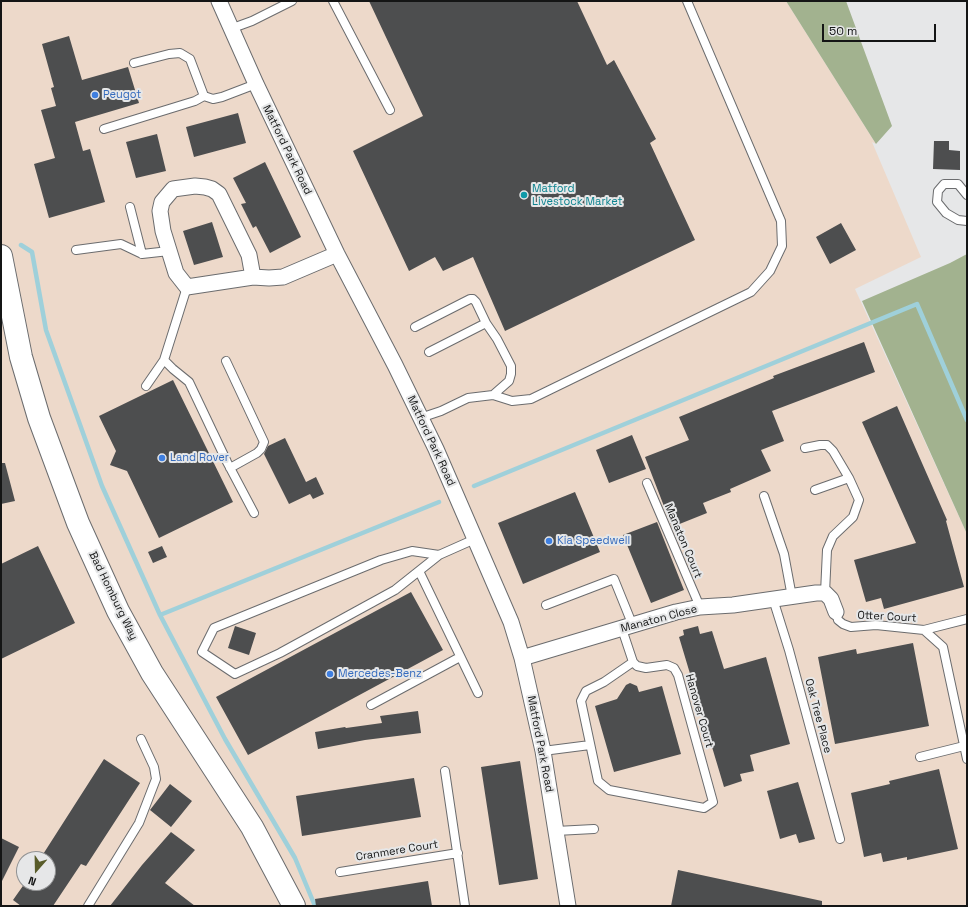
<!DOCTYPE html>
<html>
<head>
<meta charset="utf-8">
<style>
	body { margin:0 }
	#map { position:relative; width:968px; height:907px; overflow:hidden; background:#e6e7e8; font-family:"Space Grotesk",sans-serif }
	canvas { display:block }
	.frame { position:absolute; inset:0; border:2px solid #141515; pointer-events:none }
	.north { position:absolute; left:16px; top:851px; width:40px; height:40px; box-sizing:border-box; background:#e6e7e8; border:1px solid #929394; border-radius:50%; rotate:200deg; font-size:11px; font-weight:700; line-height:16px; text-align:center; color:#141515 }
	.north::after { content:''; display:block; margin:auto; width:14px; height:18px; background:#595c2a; clip-path:polygon(50% 0,100% 100%,50% 72%,0 100%) }
	.scale { position:absolute; left:822px; top:24px; width:114px; height:18px; box-sizing:border-box; border:2px solid #141515; border-top:0; padding-left:5px; font-size:12px; line-height:14px; white-space:nowrap; color:#141515; -webkit-text-stroke:3px #e6e7e8; paint-order:stroke }
</style>
</head>
<body>
<div id="map">
<canvas width="968" height="907"></canvas>
<div class="frame"></div>
<div class="north">N</div>
<div class="scale">50 m</div>
</div>
<script>
const ctx = document.querySelector('canvas').getContext('2d');
ctx.lineJoin = 'round';
function fillPath(path, color) {
  ctx.fillStyle = color;
  ctx.fill(path, 'evenodd');
}
function shape(rows) {
  const path = new Path2D();
  for (const r of rows) {
    path.moveTo(r[0], r[1]);
    for (let i = 2; i < r.length; i += 2) path.lineTo(r[i], r[i + 1]);
  }
  return path;
}
function stroke(path, color, width, dash) {
  ctx.strokeStyle = color;
  ctx.lineWidth = width;
  ctx.lineCap = dash ? 'butt' : 'round';
  ctx.setLineDash(dash || []);
  ctx.stroke(path);
}
function label(font, color, halo, rows, align = 'center') {
  ctx.font = font + ' "Space Grotesk",sans-serif';
  ctx.lineWidth = 4;
  ctx.setLineDash([]);
  ctx.textBaseline = 'middle';
  ctx.strokeStyle = halo;
  ctx.fillStyle = color;
  for (const [text, x, y, turn = 0] of rows) {
    ctx.save();
    ctx.translate(x, y);
    ctx.rotate((+turn || 0) * Math.PI / 180);
    ctx.textAlign = isNaN(turn) ? turn : align;
    if (halo) ctx.strokeText(text, 0, 0);
    ctx.fillText(text, 0, 0);
    ctx.restore();
  }
}
const industrial = shape([
	[1,1,786,1,876,144,872,142,921,257,855,289,967,534,967,906,1,906],
	[24,859,48,859,48,883,24,883]
]);
const forest = shape([
	[786,1,846,1,892,126,876,144],
	[967,254,967,534,862,301,950,263]
]);
const stream = shape([
	[21,245,32,252,46,330,102,486,160,615,439,502],
	[474,486,917,304,967,420],
	[160,615,225,739,295,858,315,906]
]);
const building = shape([
	[369,1,577,1,607,65,614,60,656,139,650,143,695,240,505,331,473,257,443,271,435,257,409,271,353,151,423,116],
	[69,36,82,80,128,67,139,103,75,122,83,151,90,149,105,202,49,218,34,164,55,158,41,110,56,106,51,88,54,87,42,44],
	[238,113,246,143,194,157,186,127],
	[157,134,166,171,136,178,126,142],
	[934,141,949,141,949,150,960,151,960,170,933,169],
	[265,162,301,237,270,253,256,226,253,228,241,204,246,203,233,178],
	[212,222,223,257,194,265,183,231],
	[841,223,856,250,830,264,816,237],
	[864,342,875,372,772,411,784,441,761,450,771,471,730,489,731,492,703,503,707,513,672,527,645,457,689,440,679,417,774,378,773,376],
	[173,380,233,502,159,538,127,471,110,465,116,451,99,416],
	[897,406,947,520,946,521,964,587,884,609,881,598,866,602,854,560,916,543,862,422],
	[632,435,646,469,609,483,596,450],
	[285,438,306,482,316,477,324,494,313,499,310,494,289,504,264,454,268,446],
	[1,463,5,463,15,501,1,504],
	[575,492,600,552,523,584,498,523],
	[657,522,684,590,651,603,623,535],
	[38,546,75,623,1,659,1,564],
	[162,546,167,557,153,563,148,552],
	[411,592,443,650,248,755,216,697],
	[235,626,256,633,249,655,228,648],
	[698,626,700,634,712,631,724,669,766,657,790,744,750,755,754,771,740,774,742,781,724,787,679,637,684,635,683,630],
	[913,643,929,726,835,744,818,657,856,649,857,654],
	[630,683,637,686,639,692,662,686,681,754,614,772,595,706,617,699,626,685],
	[418,711,421,733,365,740,318,749,315,732,345,727,346,728,382,723,380,716],
	[104,759,140,783,86,866,81,864,53,906,21,906,13,900,25,883,48,883,48,859,40,859],
	[520,761,538,879,499,885,481,767],
	[939,769,958,849,907,860,907,857,883,862,881,853,864,857,851,793,890,784,889,781],
	[414,778,421,817,302,836,296,796],
	[798,782,815,839,799,843,796,834,780,839,767,791],
	[170,784,192,801,171,827,150,810],
	[171,832,195,850,165,883,195,906,110,906,142,865],
	[1,838,19,847,1,883],
	[678,870,822,901,822,906,671,906],
	[428,881,432,906,316,906,315,899]
]);
const service = shape([
	[333,1,390,110],
	[230,29,252,21,292,1],
	[134,63,169,54,180,53,190,59,204,96,213,99,222,97,256,84],
	[104,129,195,101,204,96],
	[967,195,958,184,944,184,938,191,937,202,946,213,958,220,967,221],
	[130,207,142,254],
	[76,250,121,244,142,254,169,251],
	[415,327,470,299,473,299,476,302,486,323],
	[429,352,486,323,497,339,511,366,511,374,509,381,493,395],
	[164,360,173,369,189,382,227,462,254,513],
	[226,361,264,442,261,449,257,453,230,468],
	[146,386,164,360,187,287],
	[420,418,441,411,468,398,493,395,512,401,531,399,751,292,770,271,782,246,781,221,687,1],
	[805,448,820,445,827,445,833,451,849,478,859,500,853,517,833,536,827,550,825,593],
	[647,483,700,607],
	[815,490,849,478],
	[764,496,784,554,792,597],
	[439,555,412,551,381,560,214,628,202,652,235,674,280,653,395,590,439,555,475,539],
	[419,571,478,693],
	[773,599,789,650,840,839],
	[546,605,614,579,633,626],
	[836,612,838,620,843,624,851,627,876,625,924,630,943,647,967,759],
	[622,629,633,662,637,666,646,668,667,665,674,668,678,675,713,802,704,808,609,790,598,781,581,701,586,691,604,682,633,662],
	[924,630,967,619],
	[371,705,460,657],
	[543,751,590,745],
	[920,757,964,746],
	[445,771,465,906],
	[556,831,594,829],
	[340,872,458,853],
	[88,906,139,823,156,779,154,767,141,739]
]);
const minor = shape([
	[219,1,256,84,337,254,395,365,436,449,511,622,522,658,543,751,568,906],
	[253,277,249,255,219,194,212,189,205,187,195,186,173,189,162,202,160,211,163,231,176,273,187,287,253,277,269,278,283,277,337,254],
	[522,658,676,612,700,607,733,605,816,593,825,593,831,599,836,612]
]);
const secondary = shape([
	[1,256,21,357,39,418,78,523,118,611,152,673,252,827,294,906]
]);
const markers = [
	[95,95,4,"#3f7fe0"],
	[524,195,4,"#0f9aa8"],
	[162,458,4,"#3f7fe0"],
	[549,541,4,"#3f7fe0"],
	[330,674,4,"#3f7fe0"]
];
const shopNames = [
	["Peugot",103,95],
	["Land Rover",170,458],
	["Kia Speedwell",557,541],
	["Mercedes-Benz",338,674]
];
const streetNames = [
	["Matford Park Road",287,150,64],
	["Matford Park Road",431,441,65],
	["Manaton Court",683,541,67],
	["Bad Homburg Way",113,596,64],
	["Otter Court",887,617,3],
	["Manaton Close",659,619,-15],
	["Hanover Court",699,711,74],
	["Oak Tree Place",818,716,75],
	["Matford Park Road",540,744,79],
	["Cranmere Court",397,851,-9]
];
const cultureNames = [
	["Matford",532,189],
	["Livestock Market",532,202]
];
fillPath(industrial, '#edd9ca');
fillPath(forest, '#a2b28f');
stroke(stream, '#9fd0da', 4.5);
fillPath(building, '#4d4e4f');
stroke(service, '#6b6c6e', 10);
stroke(minor, '#6b6c6e', 17);
stroke(secondary, '#6b6c6e', 24);
stroke(service, '#fff', 8);
stroke(minor, '#fff', 15);
stroke(secondary, '#fff', 22);
for (const [x, y, r, color] of markers) {
  const dot = new Path2D();
  dot.arc(x, y, r, 0, 2 * Math.PI);
  ctx.fillStyle = color;
  ctx.fill(dot);
  stroke(dot, '#e6e7e8', 1.5);
}
label('11px', '#366cbe', '#e6e7e8', shopNames, 'left');
label('11px', '#141515', '#e6e7e8', streetNames);
label('11px', '#0d838f', '#e6e7e8', cultureNames, 'left');
</script>
</body>
</html>
